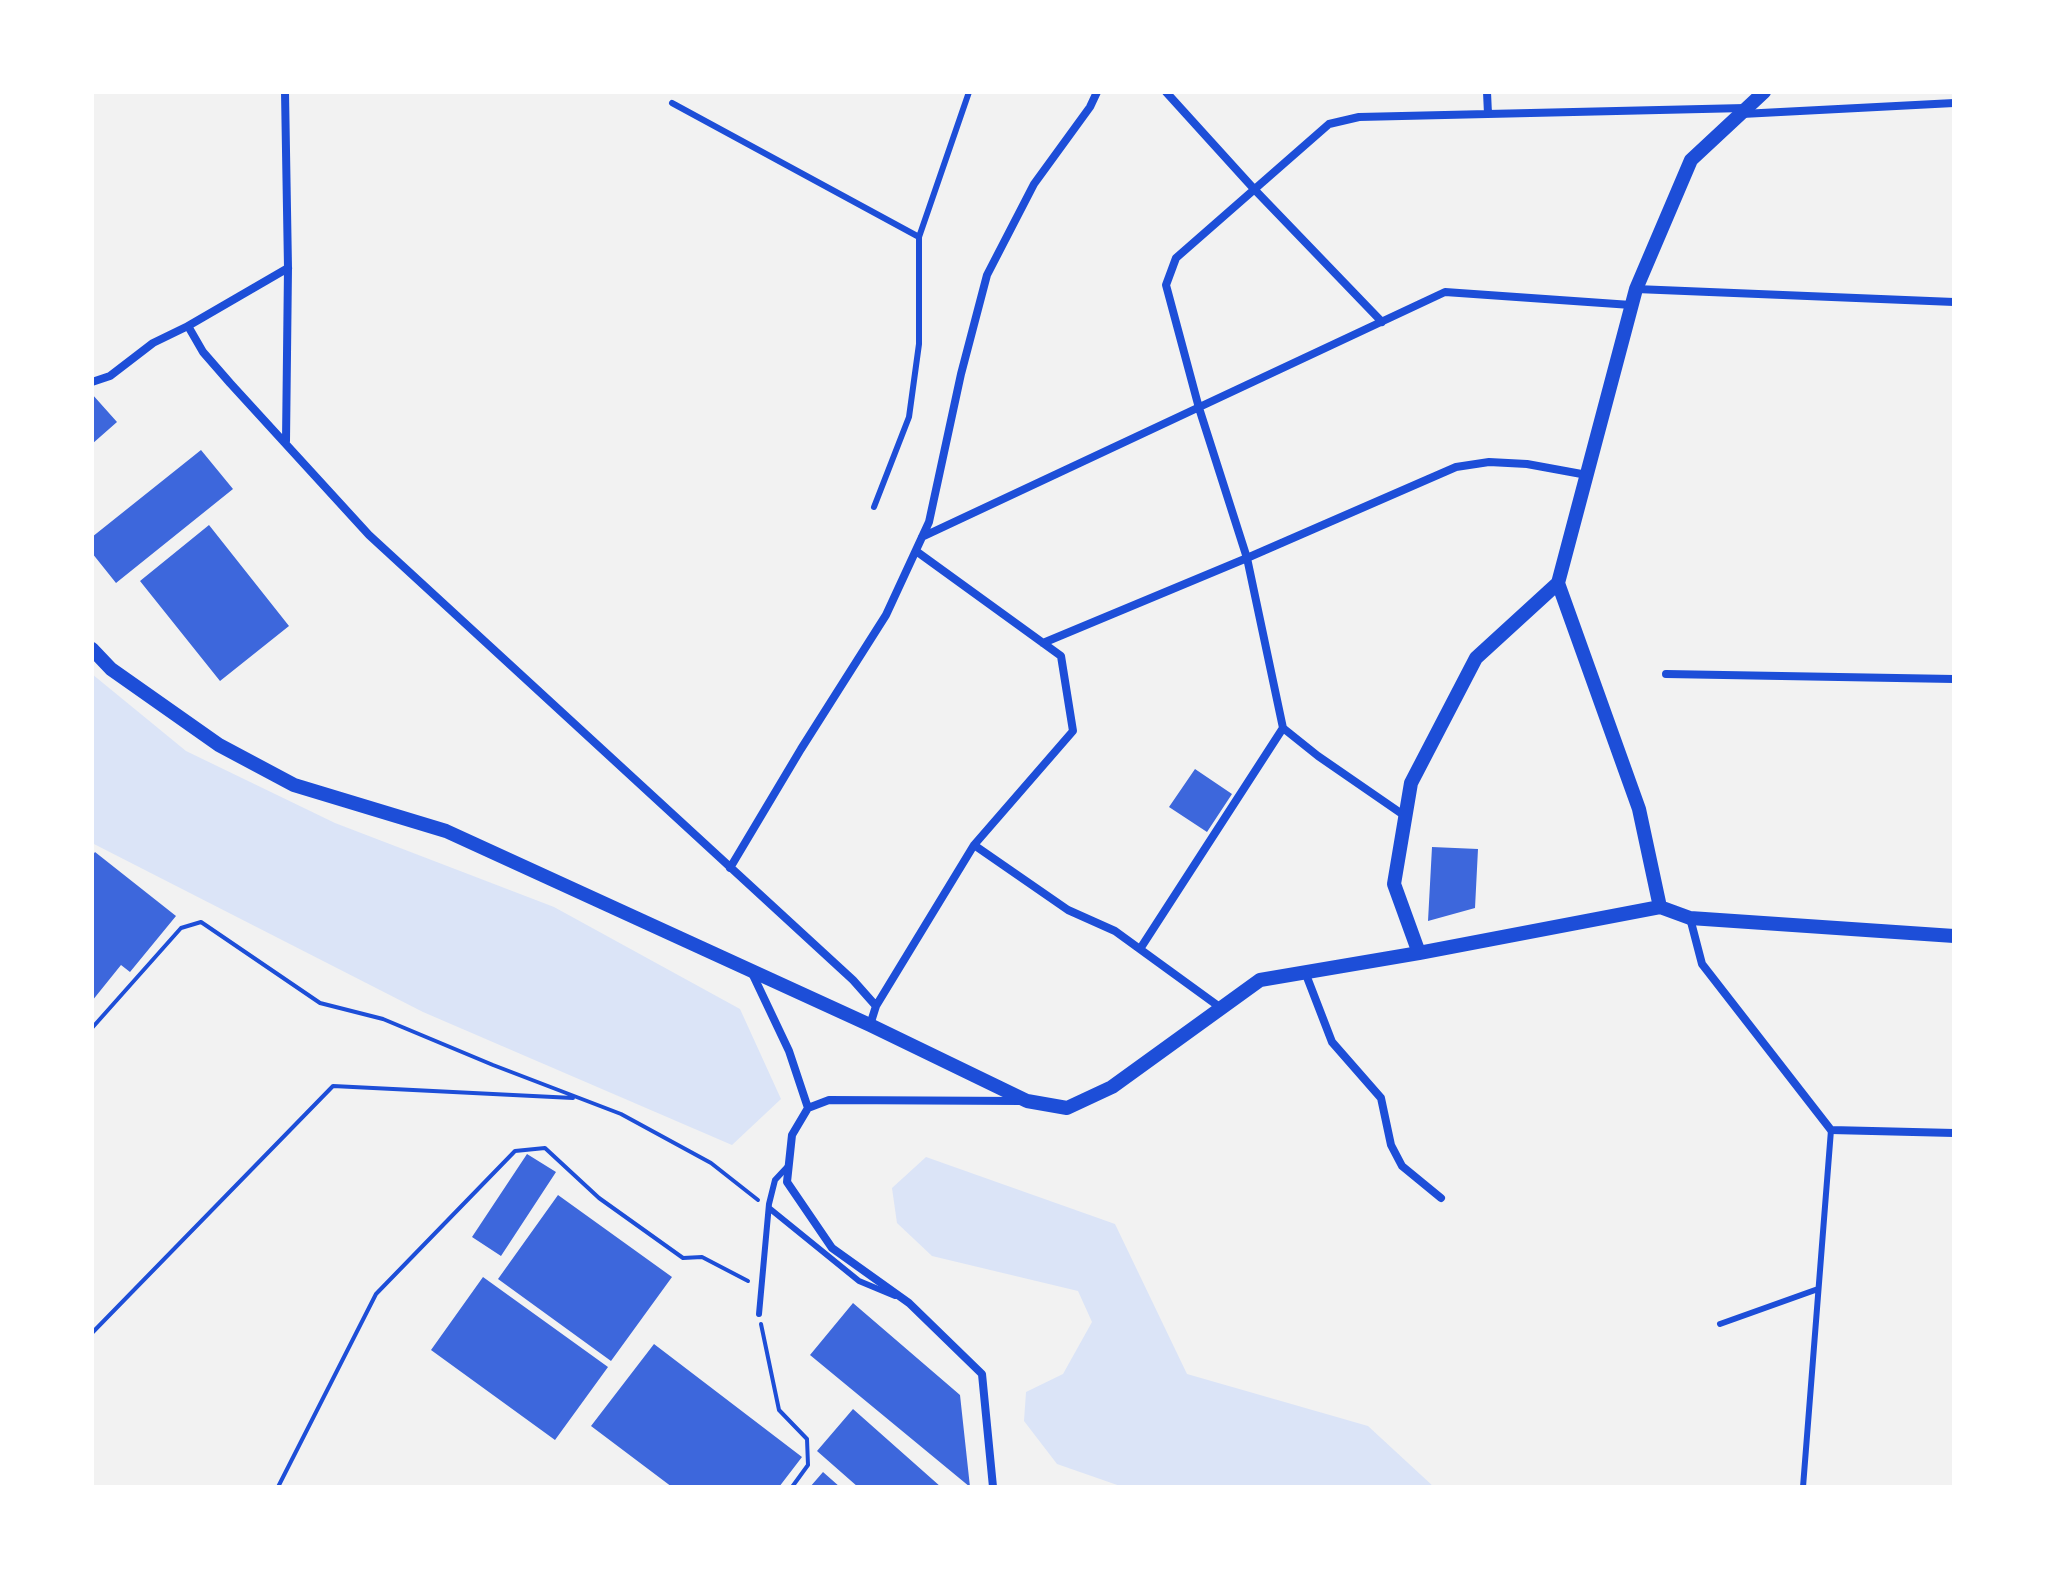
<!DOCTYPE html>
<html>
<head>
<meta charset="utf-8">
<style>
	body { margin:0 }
	#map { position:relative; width:2046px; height:1579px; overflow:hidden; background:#f2f2f2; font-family:Figtree,sans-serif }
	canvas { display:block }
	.frame { position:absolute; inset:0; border:94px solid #fff; pointer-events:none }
</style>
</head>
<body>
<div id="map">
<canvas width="2046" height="1579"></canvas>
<div class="frame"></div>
</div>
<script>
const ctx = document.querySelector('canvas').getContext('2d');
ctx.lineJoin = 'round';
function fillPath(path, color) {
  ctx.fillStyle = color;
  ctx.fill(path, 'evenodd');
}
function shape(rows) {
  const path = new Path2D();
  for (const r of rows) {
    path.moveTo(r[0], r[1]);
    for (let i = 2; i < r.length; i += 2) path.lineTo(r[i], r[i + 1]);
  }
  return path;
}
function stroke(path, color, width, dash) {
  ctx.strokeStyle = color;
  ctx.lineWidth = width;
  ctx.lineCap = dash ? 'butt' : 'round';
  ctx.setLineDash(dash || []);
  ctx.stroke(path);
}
const green = shape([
	[92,674,186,751,335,823,554,907,740,1009,781,1099,732,1145,423,1012,92,843],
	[926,1157,1115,1224,1187,1374,1368,1426,1434,1487,1123,1487,1057,1464,1024,1421,1026,1392,1063,1374,1092,1322,1078,1291,932,1256,897,1223,892,1188]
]);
const building = shape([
	[92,394,117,422,92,444],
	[201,450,233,489,116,583,92,553,92,537],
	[209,525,289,626,220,681,140,581],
	[1195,769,1232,794,1207,832,1169,807],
	[1432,847,1478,849,1475,908,1428,921],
	[95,852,176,916,130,972,121,965,92,1001,92,856],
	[527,1154,556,1172,501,1256,472,1237],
	[558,1195,672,1277,611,1361,498,1279],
	[483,1277,608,1367,555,1440,431,1350],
	[853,1303,960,1395,970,1487,810,1355],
	[654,1344,802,1457,779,1487,672,1487,591,1426],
	[853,1409,941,1487,858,1487,817,1451],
	[823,1472,840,1487,810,1487]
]);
const path = shape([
	[92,1028,181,928,201,922,320,1003,383,1019,493,1065,621,1114,711,1163,758,1200],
	[761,1324,779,1410,807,1439,808,1465,792,1487],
	[92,1333,333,1086,573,1098],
	[278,1487,376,1294,515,1151,545,1148,599,1198,683,1258,702,1257,748,1281]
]);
const service = shape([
	[672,103,919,237],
	[874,507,909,417,919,344,919,237,969,92],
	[769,1208,859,1281,895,1296],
	[759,1314,769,1204,775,1180,789,1165],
	[1720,1324,1818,1289],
	[1803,1487,1831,1130]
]);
const minor = shape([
	[285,92,288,268,286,441],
	[1166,92,1254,189,1382,322],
	[1487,92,1488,114],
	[1742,114,1954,103],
	[1636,289,1954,302],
	[188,326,288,268],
	[92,382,110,376,153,343,188,326,203,352,230,383,369,535,853,980,876,1006,870,1025],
	[922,537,1445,292,1631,305],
	[1043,643,1247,558,1199,408,1166,285,1176,258,1329,124,1359,117,1745,108],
	[1666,674,1954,679],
	[1405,816,1318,756,1283,728,1247,558,1456,467,1489,462,1527,464,1587,475],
	[974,845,1068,910,1115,931,1221,1008],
	[730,868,801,749,886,615,929,522,961,374,987,275,1034,184,1090,107,1097,92],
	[1690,918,1702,964,1831,1130,1954,1133],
	[1140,949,1283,728],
	[1305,972,1332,1042,1381,1098,1391,1145,1402,1166,1441,1198],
	[752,973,789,1051,808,1108],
	[876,1006,974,845,1073,731,1061,656,916,551],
	[993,1487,982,1374,909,1303,832,1248,787,1182,792,1135,808,1108,829,1100,1021,1101]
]);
const tertiary = shape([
	[1558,583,1639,809,1660,907],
	[92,649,111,669,219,745,294,785,446,831,870,1025,1027,1101,1067,1108,1112,1087,1260,980,1419,953,1394,884,1411,783,1476,658,1558,583,1636,289,1691,160,1764,92],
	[1419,953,1660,907,1690,918,1954,936]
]);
fillPath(green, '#dbe4f7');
fillPath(building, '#3d67dc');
stroke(path, '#1d4ed8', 4);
stroke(service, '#1d4ed8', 6);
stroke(minor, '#1d4ed8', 8);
stroke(tertiary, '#1d4ed8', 14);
</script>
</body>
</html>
